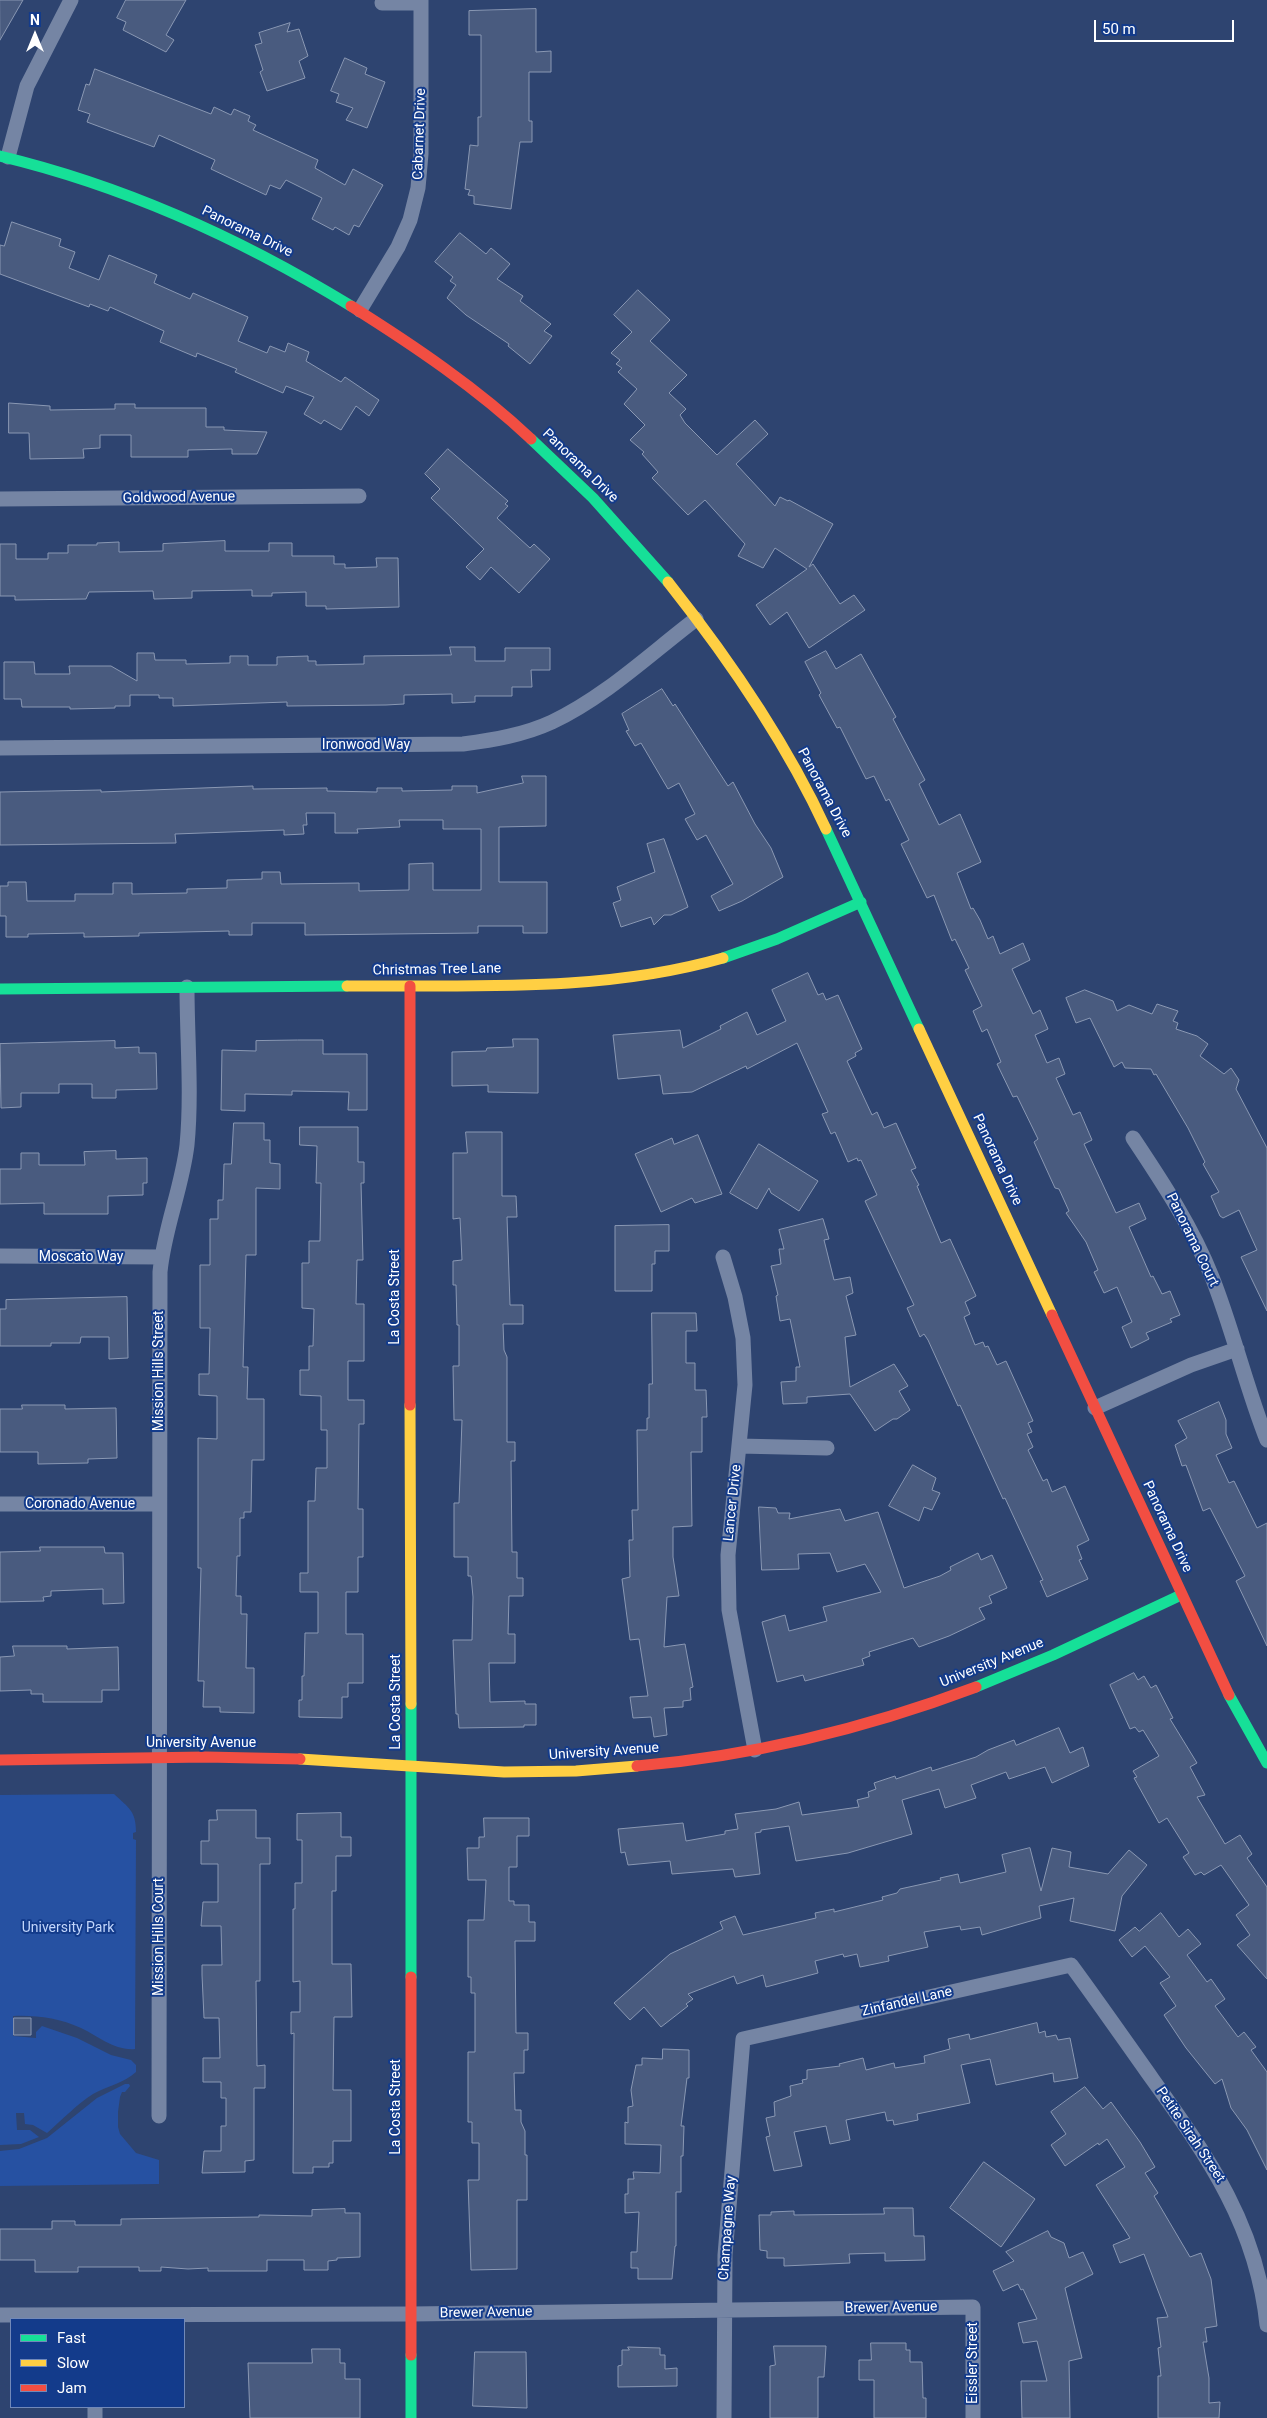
<!DOCTYPE html>
<style>
body{margin:0}
#map{position:relative;width:1267px;height:2418px;overflow:hidden;background:#2e4470;font-family:Roboto,sans-serif}
canvas{display:block}
.legend{position:absolute;left:10px;top:2318px;width:175px;height:90px;box-sizing:border-box;background:#133b8b;border:1px solid #7189b9;margin:0;padding:6px 9px;list-style:none;font-size:15px;color:#fff}
.legend li{display:flex;align-items:center;gap:10px;height:25px}
.legend b{width:25px;border:1px solid #7189b9}
.north{position:absolute;left:10px;top:10px;width:50px;height:50px;-webkit-text-stroke:4px #133b8b;paint-order:stroke;rotate:0deg;font-size:14px;font-weight:700;line-height:20px;text-align:center;color:#fff}
.north::after{content:'';display:block;margin:auto;width:18px;height:22px;background:#fff;clip-path:polygon(50% 0,100% 100%,50% 72%,0 100%)}
.scale{position:absolute;left:1094px;top:20px;width:140px;height:22px;box-sizing:border-box;border:2px solid #fff;border-top:0;padding-left:6px;font-size:15px;line-height:18px;white-space:nowrap;color:#fff;-webkit-text-stroke:4px #133b8b;paint-order:stroke}
</style>
<div id="map">
<canvas width="1267" height="2418"></canvas>
<ul class="legend">
<li><b style="height:6px;background:#16e098"></b>Fast</li>
<li><b style="height:6px;background:#ffcf43"></b>Slow</li>
<li><b style="height:6px;background:#f24e42"></b>Jam</li>
</ul>
<div class="north">N</div>
<div class="scale">50 m</div>
</div>
<script>
const g = document.querySelector('canvas').getContext('2d');
g.lineJoin = 'round';
function fill(path, color) { g.fillStyle = color; g.fill(path, 'evenodd'); }
function trace(path, color, width, dash) { g.strokeStyle = color; g.lineWidth = width; g.lineCap = dash ? 'butt' : 'round'; g.setLineDash(dash || []); g.stroke(path); }
function drawText(font, color, halo, rows, align = 'center') {
  g.font = font + ' Roboto,sans-serif'; g.lineWidth = 4; g.setLineDash([]); g.textBaseline = 'middle'; g.strokeStyle = halo; g.fillStyle = color; for (const [text, x, y, turn = 0] of rows) {
    g.save(); g.translate(x, y); g.rotate((+turn || 0) * Math.PI / 180); g.textAlign = isNaN(turn) ? turn : align; if (halo) g.strokeText(text, 0, 0); g.fillText(text, 0, 0); g.restore();
  }
}
fill(new Path2D(`
 M114,1794C129,1808 136,1811 136,1832L133,1833V1839L136,1840L135,2049C115,2051 98,2036 81,2028C59,2018 36,2015 13,2016V2036L36,2038V2032L42,2026L77,2038L111,2055L131,2060L136,2065V2072C124,2083 107,2086 93,2094C77,2104 62,2120 47,2133L33,2125L25,2124L24,2113H16L17,2130H30L39,2137L21,2144L0,2145V1795Z
 M125,2084H129L130,2086L125,2092H122L120,2097L118,2112V2127L120,2134L136,2153L159,2160V2184L0,2186V2151L19,2149L47,2138L97,2098Z`), '#2651a2');
const building = new Path2D(`
 M0,0H23L0,40Z
 M126,0H186L166,35L174,40L166,52L123,30L126,22L117,18Z
 M536,9V52L551,51V72H529V121H532V142H520L511,209L474,204V196L468,195L470,190L465,189L470,145L478,146V117H481V35H469V11Z
 M290,23L287,32L299,29L308,56L299,61L305,78L267,91L260,72L263,70L255,45L262,43L259,33Z
 M345,58L367,68L365,74L385,82L367,128L346,120L353,108L336,102L339,94L331,91Z
 M95,69L211,114L214,107L231,115L234,109L250,116L248,121L256,125L253,130L318,160L315,168L345,185L353,169L383,185L359,227L354,225L349,235L335,227L333,230L312,219L322,198L286,180L280,189L270,185L266,195L211,169L215,160L159,135L154,147L87,122L90,114L78,110L86,84L89,85Z
 M12,222L61,239L59,246L75,252L69,268L99,280L109,255L157,275L154,283L190,299L193,293L248,317L238,341L267,353L270,346L285,352L288,343L309,352L306,361L341,382L345,377L379,400L369,416L356,406L341,430L324,420L321,424L304,414L314,397L286,386L283,393L235,372L237,369L197,353L196,357L160,342L164,331L110,307L108,311L90,304L89,307L0,274V245L4,246Z
 M460,233L486,254L491,248L510,264L497,279L523,296L520,301L551,324L544,331L552,336L530,364L508,346L509,344L466,315L447,298L456,285L450,281L453,277L435,262Z
 M638,290L670,320L650,341L687,375L669,393L686,409L680,415L685,423L717,455L755,420L768,434L736,464L775,506L780,497L788,501L789,500L833,524L809,567L813,564L840,604L854,595L865,610L809,648L787,612L770,625L756,605L807,569L775,548L763,568L738,556L745,544L705,500L688,515L652,478L658,472L642,454L644,452L630,440L645,425L624,404L637,389L618,372L622,368L616,364L620,360L611,353L632,332L614,315Z
 M9,403L50,406V410L115,409V404H135V408H206V427H224V430L267,432L257,454H232V449L188,450V457H131V435H100V448L83,449L84,458L30,459L29,433H9Z
 M448,449L508,501L505,504L508,506L497,518L530,548L534,544L550,559L519,593L491,567L480,580L466,567L484,549L431,498L440,489L425,474Z
 M225,541V551H269V543H292V556H334V564H345V568L377,567L376,558H398L399,607L326,609V606H306V592L272,593V596H252V590L192,591V598L154,599L153,591L89,592L86,599L15,600V596H0V544H16V559H48V553H68V545H97V543L119,542V552L163,551V544Z
 M450,647H475V661H505V648H550V670H531L532,687H512V696H475V702L452,703V694L404,695V704L386,705L287,706V702L173,706V698H159V695H130V706H115V708L70,709V707H22L21,699H4V662H34L35,674H70L69,666H111L137,681V653H154L155,660H186V664L230,663V656H248V665H277V657L308,656V661H316V665L364,664V656L451,655Z
 M826,651L836,669L861,654L896,717L893,719L925,780L919,784L939,825L960,814L981,862L957,873L971,909L973,908L980,920L988,939L993,936L1000,954L1023,943L1030,960L1012,969L1033,1014L1040,1010L1048,1029L1035,1035L1047,1063L1059,1058L1065,1074L1056,1078L1073,1115L1080,1112L1092,1140L1084,1144L1116,1213L1139,1203L1146,1219L1129,1227L1151,1277L1153,1276L1162,1294L1170,1291L1180,1315L1170,1319L1172,1322L1146,1333L1149,1339L1131,1348L1122,1327L1132,1322L1117,1287L1104,1293L1094,1272L1098,1270L1086,1242L1066,1213L1069,1211L1059,1189L1055,1188L1034,1142L1038,1139L1017,1096L1013,1097L997,1064L1001,1062L987,1029L982,1032L973,1011L982,1006L965,970L969,968L955,939L952,941L934,895L927,898L901,844L909,840L889,799L886,801L874,776L866,779L840,727L837,728L819,695L821,693L805,662Z
 M662,689L673,706L675,704L728,786L733,782L755,824L771,848L783,877L742,901L719,911L711,896L733,884L706,835L697,840L685,819L695,814L679,783L668,789L641,743L635,746L626,731L629,730L622,714Z
 M522,776H546V826L499,827V882H547V933H523V926H478V933L305,935V923H252V935H229V931L139,933V936L84,937V933L28,934V937H6V916H0V886H8V882H26L27,901H75V894H113V883H132V894L187,893V889L227,888V880L262,879V872H280L281,884L359,883V891L409,890V864L433,863V890H481V829H443V820H399L400,827L357,829L358,833H335V813H306L307,825H303L304,834L284,835V830L175,834L176,843L0,845V792L101,790V792L253,786V789L327,788V791L377,792V788H402V791L452,790V786H477V793L523,783Z
 M664,839L688,907L671,915H664L654,925L651,917L621,927L613,903L621,900L617,887L655,872L647,844Z
 M808,973L818,995L823,993L826,1000L838,995L862,1049L855,1053L856,1056L847,1061L872,1115L877,1112L884,1128L896,1123L916,1168L911,1170L919,1185L917,1186L941,1243L950,1239L976,1296L965,1302L970,1314L964,1317L975,1345L983,1342L985,1347L988,1346L997,1365L1006,1361L1033,1421L1028,1423L1032,1432L1027,1434L1033,1447L1028,1450L1043,1481L1047,1479L1052,1492L1065,1486L1089,1540L1077,1546L1082,1559L1079,1560L1088,1579L1047,1597L1040,1581L1043,1580L1005,1498L1003,1499L960,1405L958,1406L928,1340L924,1334L920,1337L907,1308L914,1305L865,1201L877,1195L861,1160L858,1161L857,1158L848,1162L835,1132L831,1134L822,1114L828,1112L797,1043L747,1069L746,1066L692,1092L663,1094L660,1075L618,1079L613,1035L680,1030L683,1048L721,1029L720,1026L747,1012L757,1035L786,1021L772,990Z
 M1085,990L1113,1001L1117,1011L1129,1005L1152,1014L1157,1004L1178,1011L1173,1021L1178,1023L1176,1029L1197,1036L1208,1044L1200,1056L1224,1074L1231,1068L1239,1080L1236,1089L1267,1148V1311L1241,1257L1257,1250L1239,1210L1223,1218L1220,1216L1211,1196L1219,1192L1203,1164L1205,1162L1188,1128L1156,1074L1154,1075L1151,1069L1125,1068L1122,1062L1114,1067L1090,1018L1076,1023L1066,998Z
 M513,1039H538V1093L488,1092V1085L452,1086V1052L486,1051L487,1048L513,1047Z
 M298,1040H323V1054H367V1110H348L349,1092L292,1091V1095L245,1094V1111L221,1110L222,1050L256,1051V1041Z
 M115,1041V1048L139,1047V1053H156L157,1089L116,1090V1098H92V1084H59V1093H21V1107L1,1108L0,1044Z
 M234,1123H264V1140H270V1163L280,1164V1189L256,1188V1255H246L243,1367H248L247,1399H264V1460H252L251,1512H244V1518H240V1556H237L236,1596H241V1614H247L246,1668H254V1713L220,1712V1707H203L204,1681H198L201,1568H198V1438L217,1439V1396L199,1395V1374H209L210,1328H200V1265H210V1219H218V1200H223L224,1164H231Z
 M300,1127H358V1162H364V1183H361L363,1260H357L356,1304H364V1361H348V1400H364V1424H359L358,1509H363V1557H358V1592H346V1634H363V1683H348V1697H342V1718L299,1717V1700H302V1676H304L305,1633H318V1592H300V1573H308V1501H315L316,1468H327V1430H321V1396L300,1395V1370H309V1346H313L314,1309L302,1308V1263H309V1241H320L321,1183H316L317,1146L300,1145Z
 M466,1132H502V1196H516L517,1217H507L510,1305H523V1324H503L504,1350L507,1357V1442H515V1461H511L512,1552H517V1578H523V1596H509L508,1634H515V1663H489L490,1702L525,1701V1704H536V1725H524V1727L459,1728L458,1714H456L453,1640H472L473,1597L471,1576H468V1557H454V1503H459L462,1420H454L453,1366H459V1325H457L456,1285H453V1261L462,1260L460,1218L453,1219V1153H467Z
 M698,1135L722,1194L695,1203L692,1198L661,1212L635,1154L672,1138L674,1144Z
 M759,1144L818,1181L799,1211L771,1193L769,1188L757,1209L730,1193Z
 M116,1151V1159L147,1158V1183H143V1195L108,1196V1214H44V1203L0,1204V1169H21V1153H39V1165H85L84,1152Z
 M823,1219L829,1239L824,1240L834,1280L850,1277L853,1293L846,1296L856,1335L845,1337L850,1387L894,1364L908,1386L899,1391L910,1410L897,1419H893L875,1431L850,1394L807,1397V1403L783,1404L781,1382L796,1381V1367H800L790,1319L780,1321L776,1296L778,1295L771,1266L781,1264L779,1249H784L779,1230Z
 M669,1225V1251H655V1264H652V1291H615V1226Z
 M127,1297L128,1358L109,1359V1337H81L80,1343H51V1346H0V1309H6V1300Z
 M652,1313H696L697,1331H686V1363H695V1390H706L707,1417H702V1452H691L692,1526L673,1527V1557L679,1596L667,1597L664,1647L685,1644L693,1687L690,1688L691,1700L683,1701V1707L664,1708L667,1735L654,1737L651,1717L633,1718L630,1697L648,1696L639,1639L630,1640L622,1579L630,1577L629,1540H633L632,1510H638L637,1430H647V1418H649V1384H652Z
 M1219,1402L1226,1420V1434L1232,1448L1216,1455L1229,1483L1234,1481L1257,1528L1267,1523V1646L1236,1581L1245,1576L1210,1508L1203,1511L1186,1465L1182,1466L1175,1445L1187,1438L1178,1421Z
 M22,1405H65V1409L116,1408L117,1458L88,1459V1463L38,1464V1452H0V1409H22Z
 M913,1465L936,1478L932,1490L940,1493L932,1510L924,1507L919,1521L889,1506Z
 M759,1507L776,1508L778,1513H790L789,1519L840,1509L845,1521L878,1512L904,1588L940,1576L951,1570L950,1567L978,1553L981,1560L992,1555L1007,1588L989,1596L992,1603L979,1608L985,1619L949,1636L919,1647L913,1638L869,1652L870,1656L862,1659L864,1665L805,1681L803,1675L777,1682L762,1622L785,1615L789,1631L827,1621L823,1607L881,1592L865,1564L837,1572L830,1553L798,1554L799,1569L762,1570Z
 M40,1547H104L105,1553H123L124,1603L103,1604V1589L51,1591V1596L43,1597L44,1601L0,1602V1552L40,1551Z
 M13,1646H67V1649L118,1647L119,1690H102V1702H43V1694H31V1690L0,1691V1657L14,1656Z
 M1134,1673L1138,1680L1144,1676L1151,1688L1156,1685L1173,1718L1170,1719L1197,1763L1190,1767L1205,1795L1197,1797L1225,1844L1240,1835L1252,1854L1247,1858L1267,1887V1979L1237,1945L1250,1935L1236,1915L1249,1905L1221,1865L1204,1875L1201,1872L1195,1875L1183,1857L1189,1853L1167,1818L1159,1823L1134,1778L1137,1777L1133,1771L1159,1756L1143,1730L1139,1732L1135,1727L1130,1729L1110,1685Z
 M1059,1728L1070,1753L1083,1747L1089,1766L1052,1783L1045,1767L1009,1779L1006,1772L971,1785L976,1798L945,1808L939,1789L902,1800L912,1834L848,1853L796,1861L789,1826L761,1830V1832L755,1833L760,1874L735,1877L733,1869L672,1874L670,1861L628,1865L625,1852L621,1853L618,1829L683,1823L686,1841L725,1834V1831L738,1829L735,1814L776,1809L799,1802L802,1815L859,1807L857,1800L869,1797L868,1792L876,1789L874,1783L895,1776L896,1779L931,1767L932,1771L976,1757L988,1750L1014,1740L1016,1745Z
 M217,1810H256V1838H270V1864H260V1981H256L257,2066L265,2065V2088H254V2160L245,2161V2172L202,2173L204,2151H221V2126H226V2098H221V2082H203V2058H220L219,2018H204L202,1975V1965H222L221,1926H201L203,1902H218V1864H201V1841H209V1820H217Z
 M341,1813V1837H351V1856H336V1891H332V1964H351L352,2017H334L333,2090H351V2141H333V2163H329V2167H313V2173H293L294,2033L291,2034V2012H300V1981L293,1982V1909H295V1883H302V1840H297V1814Z
 M484,1818H529V1836H517V1867H509V1901H514V1905H529V1922H535V1941H515L516,2033H528V2050H524V2073H514L515,2110H521V2122L525,2131V2155H527V2200H517V2269L471,2270L468,2180H479V2143H472V2122H468V2052H475V1993H471V1977H468V1920H484L486,1880H468L467,1848H479V1837H484Z
 M1030,1848L1041,1891L1052,1848L1071,1852L1069,1867L1108,1874L1129,1850L1147,1865L1122,1896L1115,1931L1070,1921L1074,1898L1039,1906L1041,1918L982,1935L980,1927L961,1930L960,1926L924,1932L928,1947L888,1956L889,1961L860,1967L857,1954L844,1957L843,1954L815,1961L818,1973L766,1987L763,1975L737,1984L734,1976L688,1994L693,1999L686,2004L688,2006L661,2027L644,2007L630,2020L614,2003L670,1954L723,1929L720,1922L735,1916L743,1935L816,1918L815,1913L834,1909V1912L883,1900L882,1897L897,1893L900,1889L941,1880L940,1878L958,1874L960,1883L1006,1872L1002,1855Z
 M1161,1913L1179,1937L1188,1929L1201,1944L1187,1955L1207,1982L1211,1979L1225,1999L1215,2006L1238,2037L1244,2032L1256,2047L1251,2050L1267,2072V2170L1247,2130L1231,2108L1222,2079L1215,2084L1186,2048L1164,2015L1176,2006L1160,1983L1170,1977L1145,1946L1132,1957L1119,1940L1135,1927L1139,1931Z
 M14,2018H31V2035H14Z
 M1037,2023L1039,2033L1045,2031L1046,2037L1056,2035L1058,2040L1070,2038L1078,2078L1054,2082L1053,2073L996,2085L990,2059L961,2065L970,2103L917,2114L918,2120L894,2125L893,2120L887,2121L885,2112L846,2120L850,2140L830,2144L826,2126L794,2132L802,2166L774,2171L766,2137L770,2136L766,2118L775,2116L774,2102L791,2096L790,2086L803,2083L802,2080L807,2079V2070L840,2066L839,2064L863,2058L866,2070L894,2063L895,2068L925,2063L924,2056L950,2049L948,2039L969,2034L970,2039Z
 M663,2049L689,2050V2078H687L681,2126H684L683,2156H681V2192H676V2246H675L672,2279H638V2268H631V2252H637L639,2212L625,2213V2194H628V2179H634L633,2172L660,2173L661,2145L625,2144V2122L628,2123V2107L633,2106L631,2090L636,2065H642V2058L662,2059Z
 M1085,2087L1103,2109L1111,2102L1140,2142L1155,2167L1145,2173L1158,2193L1154,2196L1190,2257L1201,2253L1211,2279L1217,2326L1205,2328L1207,2342H1203L1209,2378V2403L1220,2402L1219,2418H1158V2376H1161L1158,2348L1161,2347L1157,2318L1168,2317L1144,2254L1120,2263L1113,2245L1130,2238L1096,2185L1125,2167L1107,2139L1099,2145L1098,2143L1065,2166L1051,2145L1066,2134L1051,2112Z
 M984,2162L1035,2199L1001,2247L950,2208Z
 M884,2208H913L914,2236H924L925,2260L885,2261V2253L849,2254L850,2263L784,2266V2258H767V2251L760,2250L759,2215H771V2212L794,2211V2215L884,2214Z
 M345,2209V2213H360V2257L337,2258V2260L328,2261V2270H304V2260H267V2271H208V2268L188,2269L161,2267V2271H139V2267H78V2272H35V2260H0V2229H52V2221H75V2225H121V2219L259,2217V2215L312,2216V2210Z
 M1048,2231L1051,2237L1064,2243L1069,2258L1083,2252L1093,2274L1065,2288L1082,2358L1069,2361L1070,2418H1022L1021,2381H1047L1037,2341L1023,2343L1018,2323L1037,2319L1023,2289L1021,2290L1018,2284L1003,2291L993,2271L1014,2261L1006,2252Z
 M871,2343H906V2350H910V2362H922L923,2398H926V2418H874V2380H859V2360H871Z
 M774,2346H826L824,2377H818V2418H770V2366L775,2365Z
 M628,2347L660,2348V2355H665V2369L677,2368V2386L618,2387V2366L622,2365V2350H629Z
 M312,2349H340V2363H345V2379H360V2418H250L248,2363H312Z
 M475,2352H526L527,2408L473,2406Z`);
fill(building, '#495b7f');
trace(building, '#8a98b3', 1);
trace(new Path2D(`
 M382,3H421
 M8,157L27,86L71,0
 M360,310L398,247L410,220L418,188L421,154V0
 M0,499L359,496
 M0,748L463,744C493,740 524,735 552,722C605,697 650,654 696,619
 M1133,1138C1163,1183 1192,1227 1212,1277C1233,1330 1246,1387 1267,1440
 M0,1256L161,1257
 M723,1257L735,1297L743,1338L745,1385L728,1555L729,1610L755,1750
 M1095,1408L1191,1365L1237,1349
 M739,1446L827,1448
 M0,1504H159
 M159,2116L160,1272C164,1229 182,1188 187,1145C192,1093 187,1039 187,987
 M0,2315L411,2314L973,2307V2418
 M95,2407V2418
 M724,2418L725,2255L743,2039L1071,1965C1099,2003 1126,2042 1153,2080C1209,2158 1257,2227 1267,2325`), '#7585a4', 15);
trace(new Path2D(`
 M0,156C125,186 242,239 351,306
 M531,439L593,498L668,582
 M826,829L919,1029
 M723,958L777,939L861,902
 M0,989L347,986
 M976,1687L1053,1655L1181,1595
 M1229,1695L1267,1763
 M411,1704V1977
 M411,2355V2418`), '#16e098', 11);
trace(new Path2D(`
 M668,582C729,659 785,740 826,829
 M347,986C472,985 601,993 723,958
 M919,1029L1052,1315
 M410,1405L411,1704
 M300,1759L504,1772L576,1771L637,1766`), '#ffcf43', 11);
trace(new Path2D(`
 M351,306C413,345 477,388 531,439
 M410,986V1405
 M1052,1315L1229,1695
 M0,1760L206,1757L300,1759
 M637,1766C753,1756 867,1728 976,1687
 M411,1977V2355`), '#f24e42', 11);
drawText('14px', '#fff', '#133b8b', [
 ["Cabarnet Drive",420,134,-88],
 ["Panorama Drive",247,232,26],
 ["Panorama Drive",580,466,44],
 ["Goldwood Avenue",179,498,-1],
 ["Ironwood Way",366,745],
 ["Panorama Drive",824,793,62],
 ["Christmas Tree Lane",437,970,-1],
 ["Panorama Drive",997,1160,65],
 ["Panorama Court",1192,1240,64],
 ["Moscato Way",81,1257],
 ["La Costa Street",395,1297,-90],
 ["Mission Hills Street",159,1371,-90],
 ["Lancer Drive",733,1503,-84],
 ["Coronado Avenue",80,1504],
 ["Panorama Drive",1167,1527,65],
 ["University Avenue",992,1663,-22],
 ["La Costa Street",396,1702,-90],
 ["University Avenue",201,1743],
 ["University Avenue",604,1752,-4],
 ["Mission Hills Court",159,1937,-90],
 ["Zinfandel Lane",907,2002,-13],
 ["La Costa Street",396,2107,-90],
 ["Petite Sirah Street",1190,2135,56],
 ["Champagne Way",728,2228,-86],
 ["Brewer Avenue",891,2308,-1],
 ["Brewer Avenue",486,2313,-1],
 ["Eissler Street",973,2363,-90]
]);
drawText('14px', '#c2d6fc', '#133b8b', [
 ["University Park",68,1928]
]);
</script>
